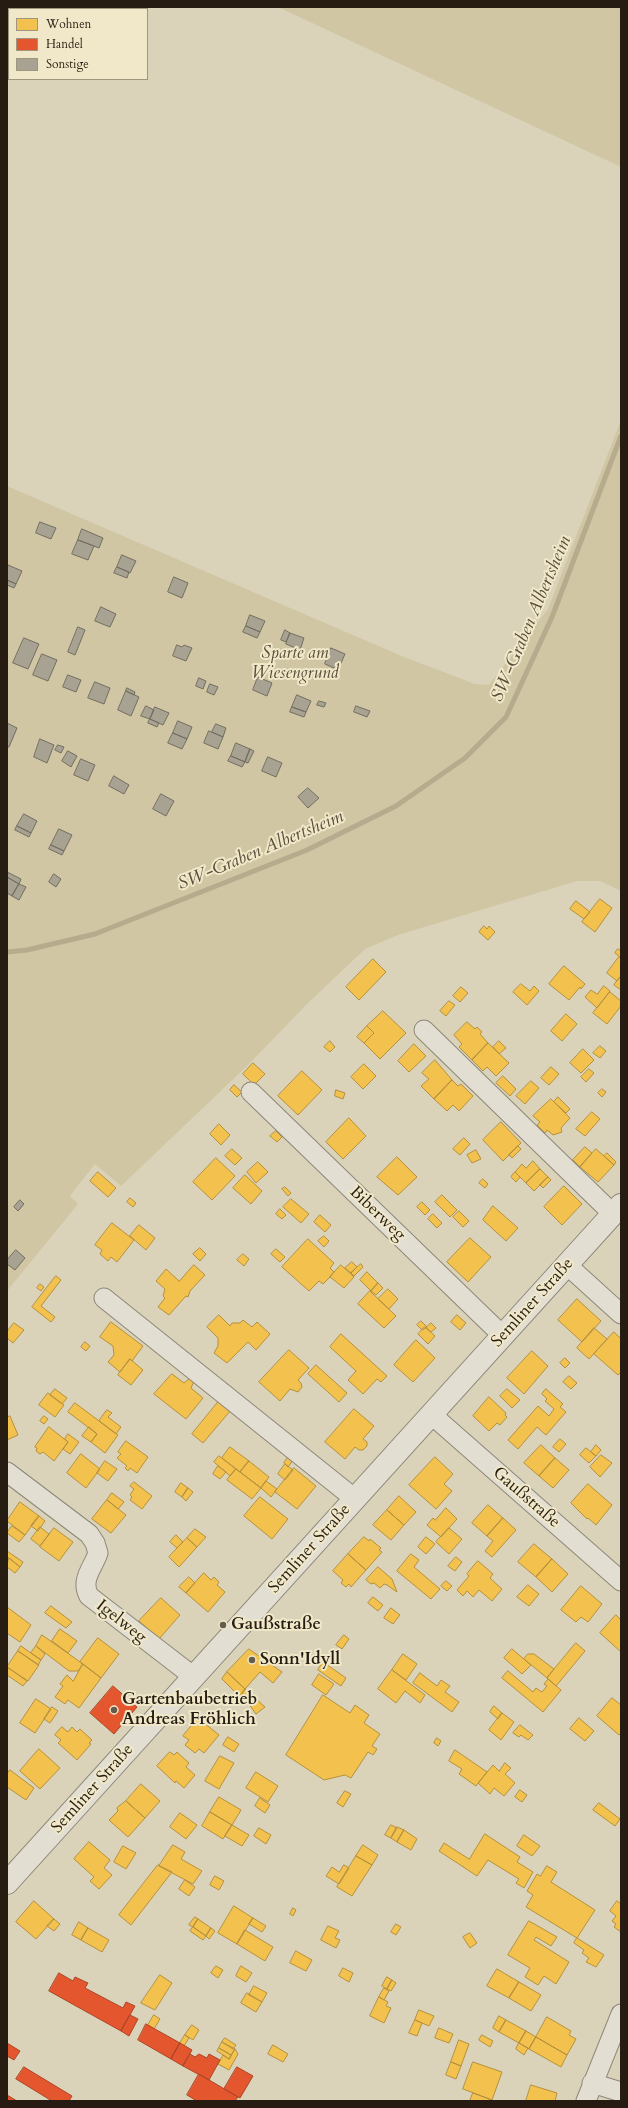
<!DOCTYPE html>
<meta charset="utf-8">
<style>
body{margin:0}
#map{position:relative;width:628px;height:2108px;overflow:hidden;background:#dad3ba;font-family:Cardo,serif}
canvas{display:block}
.frame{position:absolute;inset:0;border:8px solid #261c12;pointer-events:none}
.legend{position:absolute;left:8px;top:8px;width:140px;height:72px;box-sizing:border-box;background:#f0e8c9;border:1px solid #9f9680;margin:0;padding:5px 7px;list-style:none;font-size:12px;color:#261c12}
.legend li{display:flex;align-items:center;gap:8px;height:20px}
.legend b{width:20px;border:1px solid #9f9680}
</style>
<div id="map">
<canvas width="628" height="2108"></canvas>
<div class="frame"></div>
<ul class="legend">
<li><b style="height:11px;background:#f2c14e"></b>Wohnen</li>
<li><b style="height:11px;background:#e4572e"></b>Handel</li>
<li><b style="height:11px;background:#a7a291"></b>Sonstige</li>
</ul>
</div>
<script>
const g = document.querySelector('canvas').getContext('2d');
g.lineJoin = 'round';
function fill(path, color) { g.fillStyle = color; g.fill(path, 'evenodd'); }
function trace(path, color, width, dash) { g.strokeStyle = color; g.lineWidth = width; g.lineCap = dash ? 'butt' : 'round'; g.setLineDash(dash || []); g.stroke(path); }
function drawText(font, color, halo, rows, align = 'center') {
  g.font = font + ' Cardo,serif'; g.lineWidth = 4; g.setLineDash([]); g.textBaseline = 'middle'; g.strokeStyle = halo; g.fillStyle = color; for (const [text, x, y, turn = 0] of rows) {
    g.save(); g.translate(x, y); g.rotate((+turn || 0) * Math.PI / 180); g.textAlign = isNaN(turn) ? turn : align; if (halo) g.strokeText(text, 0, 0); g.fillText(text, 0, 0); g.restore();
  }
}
fill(new Path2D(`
 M278,7H621V167L619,166Z
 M621,420V891L600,881H577L398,935L365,949L308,1003L246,1067L121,1186L95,1164L70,1196L78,1204L7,1291V486L404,657L475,684L489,685L548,609Z`), '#d0c6a4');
const homes = new Path2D(`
 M600,899L612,908L595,932L582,922Z
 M576,901L590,912L584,919L570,909Z
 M484,926L487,929L489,926L495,932L488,940L479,932Z
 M618,949L621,951V958L615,953Z
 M619,957L621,958V976L617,981L607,973Z
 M373,959L386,972L359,1000L346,987Z
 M564,966L585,984L581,989L580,987L569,1000L549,984Z
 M621,976V990L614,985Z
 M521,984L530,991L534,986L539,991L527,1005L513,992Z
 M604,986L610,991L597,1008L585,997L591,990L597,994Z
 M461,987L468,993L460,1002L453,996Z
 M610,992L621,1001V1006L607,1024L593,1013Z
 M449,1001L455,1005L446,1016L440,1011Z
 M383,1011L406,1033L380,1059L364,1043L374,1033L367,1026Z
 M566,1014L577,1024L562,1041L551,1031Z
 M467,1022L475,1029L477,1027L482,1032L480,1034L488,1043L472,1060L459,1047L462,1044L454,1035Z
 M367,1026L374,1033L364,1043L357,1037Z
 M330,1041L335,1047L330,1052L324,1047Z
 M499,1041L506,1048L499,1054L493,1047Z
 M488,1043L509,1063L496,1076L487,1067L483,1071L472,1060Z
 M414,1044L426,1056L409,1072L398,1061Z
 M600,1046L606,1051L600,1058L593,1053Z
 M583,1049L594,1060L581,1073L570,1063Z
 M435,1060L452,1080L434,1099L421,1086L429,1079L422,1073Z
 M253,1063L265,1074L254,1085L243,1074Z
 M364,1064L376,1076L363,1089L351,1077Z
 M551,1067L559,1074L549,1085L541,1078Z
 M589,1069L594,1073L586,1082L581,1077Z
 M302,1071L322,1090L298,1115L278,1096Z
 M503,1076L516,1089L510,1096L496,1083Z
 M452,1080L458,1086L461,1084L473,1096L459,1111L453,1105L447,1111L434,1099Z
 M531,1081L539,1088L525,1104L516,1096Z
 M234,1085L242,1092L237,1097L230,1090Z
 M602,1089L606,1092L602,1097L598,1093Z
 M336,1090L345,1093L343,1099L335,1096Z
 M558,1097L570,1109L566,1113L554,1102Z
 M551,1099L570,1118L561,1128L562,1132L553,1135L547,1130L545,1133L537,1125L540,1122L533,1116Z
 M592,1112L600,1119L585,1136L576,1129Z
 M349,1118L366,1136L343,1159L326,1142Z
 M501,1122L521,1143L503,1161L483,1140Z
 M219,1124L230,1135L221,1145L210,1134Z
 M276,1131L282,1137L277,1142L270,1136Z
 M464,1138L470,1144L460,1155L453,1149Z
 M518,1146L521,1149L512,1158L509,1155Z
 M585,1147L592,1153L580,1167L573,1160Z
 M232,1149L242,1158L235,1165L225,1156Z
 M596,1149L614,1165L598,1182L580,1167Z
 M476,1150L481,1159L472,1163L467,1155Z
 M607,1153L616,1162L614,1165L604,1156Z
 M397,1157L417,1177L398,1195L377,1177Z
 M216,1158L235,1176L212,1200L193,1182Z
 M533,1161L540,1169L526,1183L515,1172L522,1164L526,1168Z
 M258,1162L268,1172L256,1183L247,1172Z
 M540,1169L548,1177L534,1191L526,1183Z
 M98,1172L116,1188L108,1197L90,1181Z
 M515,1172L520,1177L516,1182L511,1177Z
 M245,1175L262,1191L251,1204L233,1188Z
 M548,1177L551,1180L543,1188L540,1185Z
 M483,1179L488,1184L485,1188L479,1183Z
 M564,1186L582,1204L562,1225L544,1207Z
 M285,1187L291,1193L288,1196L282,1189Z
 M442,1195L457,1210L450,1217L435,1202Z
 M130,1198L136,1203L133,1207L127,1202Z
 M291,1199L309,1214L301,1223L283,1207Z
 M422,1202L430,1210L425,1215L417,1207Z
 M493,1206L518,1228L506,1241L483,1220Z
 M280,1209L286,1215L282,1219L276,1214Z
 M459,1211L469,1221L463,1227L453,1217Z
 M433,1214L442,1223L437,1228L428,1219Z
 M320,1215L331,1225L325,1232L314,1222Z
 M112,1223L134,1240L117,1262L111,1257L108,1261L100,1254L102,1250L95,1245Z
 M139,1225L155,1238L146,1250L130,1236Z
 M324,1236L329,1241L324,1247L318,1241Z
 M470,1238L491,1257L468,1282L447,1262Z
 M308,1239L334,1263L330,1268L334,1272L330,1277L323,1284L319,1281L309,1291L282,1267Z
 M200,1248L206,1254L200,1261L193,1254Z
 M276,1249L285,1257L280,1262L271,1254Z
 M243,1254L249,1259L244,1266L237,1260Z
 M352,1262L357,1267L351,1273L345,1268Z
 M361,1264L363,1267L354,1276L351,1273Z
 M194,1265L205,1275L190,1291L188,1297L186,1296L169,1315L158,1307L165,1298L163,1296L165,1289L156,1281L166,1269L179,1281Z
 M341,1265L354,1277L344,1288L330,1277Z
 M367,1272L378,1283L371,1291L360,1280Z
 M56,1276L61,1280L41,1306L55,1317L51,1322L32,1307Z
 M378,1283L383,1288L376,1295L371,1291Z
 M40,1284L44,1287L41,1291L37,1288Z
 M388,1289L398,1299L389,1309L378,1299Z
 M370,1291L396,1316L384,1328L358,1304Z
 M577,1299L601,1321L582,1342L558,1320Z
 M219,1315L230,1326L232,1323H240L243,1320L252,1327L257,1322L270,1334L256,1350L248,1342L227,1363L214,1353L218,1346V1338L207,1327Z
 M457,1315L466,1323L460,1330L451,1322Z
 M421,1321L427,1327L422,1330L417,1325Z
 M111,1322L143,1346L132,1361L130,1359L120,1372L108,1362L114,1355L113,1346L100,1337Z
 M14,1323L24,1330L13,1343L7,1338V1332Z
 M431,1323L436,1328L431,1332L426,1328Z
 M425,1327L435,1336L428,1344L418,1334Z
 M594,1328L607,1339L589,1359L577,1348Z
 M614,1332L621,1339V1372L618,1375L594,1354Z
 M341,1334L387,1376L381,1382L377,1379L363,1394L348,1380L356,1371L330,1347Z
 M416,1340L435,1358L413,1382L394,1365Z
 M85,1342L90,1346L86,1351L81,1347Z
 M289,1350L309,1368L298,1380L301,1383L302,1387L298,1392L290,1389L280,1401L259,1382Z
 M532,1351L548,1366L524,1394L507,1378Z
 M565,1358L570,1363L565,1368L560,1363Z
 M130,1359L143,1370L131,1385L118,1375Z
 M316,1365L347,1393L339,1402L308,1374Z
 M172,1374L184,1383L190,1378L194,1381L191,1388L203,1398L186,1419L154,1394Z
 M569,1376L577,1383L571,1389L563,1382Z
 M55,1389L67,1398L62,1404L50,1395Z
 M507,1389L520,1400L512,1408L500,1396Z
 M546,1389L563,1404L560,1407L566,1412L546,1435L537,1427L518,1449L508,1440L538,1406L549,1416L554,1409L545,1401L547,1399L542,1394Z
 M48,1393L64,1405L55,1417L39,1405Z
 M489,1397L506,1413L505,1415L507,1417L500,1425L497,1423L489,1431L473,1416Z
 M219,1401L231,1410L203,1443L192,1434Z
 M75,1403L118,1435L105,1453L91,1442L97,1434L68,1412Z
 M354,1409L374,1426L363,1439L367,1442V1446L363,1450H359L355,1447L345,1459L325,1442Z
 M107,1410L112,1413L108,1417L121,1427L116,1434L99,1421Z
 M10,1416L18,1435L7,1440V1418Z
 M44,1416L48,1419L44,1424L40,1421Z
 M49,1427L68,1442L54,1461L43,1452L40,1454L36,1451L37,1448L35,1447Z
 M89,1427L97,1434L91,1442L82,1436Z
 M68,1434L79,1442L70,1454L63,1449L68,1442L65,1439Z
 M560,1439L566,1444L559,1452L553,1447Z
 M126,1441L148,1457L137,1473L130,1468L128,1471L125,1468L127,1466L117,1458L121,1454L118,1452Z
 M541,1445L555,1458L539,1476L524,1463Z
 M596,1445L601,1450L596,1456L591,1452Z
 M230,1447L249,1461L240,1472L222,1458Z
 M586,1448L596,1456L589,1463L580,1455Z
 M81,1454L100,1469L86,1488L67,1473Z
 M601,1455L612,1463L600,1477L590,1467Z
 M219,1456L236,1469L230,1476L214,1462Z
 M289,1456L293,1460L288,1467L284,1463Z
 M435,1457L453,1474L444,1484L452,1491L436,1509L409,1485Z
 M555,1458L569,1470L553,1488L539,1476Z
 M105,1461L117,1469L108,1481L97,1473Z
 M249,1461L269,1477L261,1488L240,1472Z
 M285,1464L293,1470L285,1480L278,1474Z
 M218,1466L226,1472L220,1479L213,1474Z
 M294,1468L316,1486L297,1509L275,1492Z
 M236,1469L261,1488L252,1499L227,1480Z
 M266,1481L277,1489L271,1497L261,1488Z
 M134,1482L152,1496L142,1509L130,1500L132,1497L130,1495L134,1489L130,1486Z
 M181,1483L188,1488L182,1497L175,1492Z
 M588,1484L612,1505L596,1525L588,1518L587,1519L571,1503Z
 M188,1488L193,1492L186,1501L182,1497Z
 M112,1493L124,1502L118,1509L107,1500Z
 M399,1496L416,1512L404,1525L387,1510Z
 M260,1497L288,1519L272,1539L244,1516Z
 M107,1500L126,1515L111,1533L92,1519Z
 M20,1502L39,1516L25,1535L7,1521Z
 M488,1505L503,1518L487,1536L472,1523Z
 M446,1508L457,1519L441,1537L427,1525L433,1518L435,1520Z
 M387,1510L404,1525L391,1540L373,1525Z
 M39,1516L45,1521L38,1531L31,1526Z
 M503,1518L516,1530L492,1557L485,1551L493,1541L487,1536Z
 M12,1526L25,1535L19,1542L7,1533Z
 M40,1527L49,1534L40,1546L31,1539Z
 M54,1528L73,1542L59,1561L40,1547Z
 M449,1528L462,1539L449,1554L436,1542Z
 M195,1529L206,1537L197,1547L187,1538Z
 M176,1535L183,1542L177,1548L170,1542Z
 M364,1537L369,1541L370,1539L381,1548L379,1550L382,1552L366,1570L348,1554Z
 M426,1537L435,1544L426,1554L418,1547Z
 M187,1538L197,1547L179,1567L169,1557Z
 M534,1544L552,1559L536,1577L518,1562Z
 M7,1551L23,1562L20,1567L9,1558L7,1561Z
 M348,1554L366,1570L351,1587L349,1584L346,1587L341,1583L343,1580L333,1571Z
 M411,1554L419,1560L414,1567L440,1589L431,1599L397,1571Z
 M456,1557L462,1562L455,1571L448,1566Z
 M9,1558L20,1567L15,1573L7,1567Z
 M552,1559L568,1574L552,1592L536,1577Z
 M478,1561L493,1574L490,1578L502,1589L492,1601L479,1590L473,1597L467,1591L463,1596L457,1590L469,1576L467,1574Z
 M378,1567L392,1579L397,1592L387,1585L384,1584L380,1588L374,1583L371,1584L366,1580Z
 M204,1573L211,1580L214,1577L219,1582L217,1585L225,1592L208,1612L186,1593Z
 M189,1577L195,1583L186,1593L179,1587Z
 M446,1581L452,1586L447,1591L441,1586Z
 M528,1585L539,1594L529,1606L517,1597Z
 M581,1586L602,1604L588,1622L581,1617L576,1622L561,1610Z
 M373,1597L383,1605L378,1611L368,1603Z
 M161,1598L180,1615L159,1639L139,1621Z
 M51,1606L72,1622L66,1628L45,1613Z
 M7,1607L31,1625L20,1642L7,1633Z
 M391,1608L400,1615L393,1624L384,1618Z
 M616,1615L621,1620V1652L600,1633Z
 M60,1629L77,1641L68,1653L52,1641Z
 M42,1635L83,1664L78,1671H69L36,1646Z
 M344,1635L349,1639L342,1649L336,1645Z
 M98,1638L119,1654L101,1678L80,1662Z
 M576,1643L585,1651L556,1686L547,1678Z
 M21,1646L41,1660L38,1665L18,1651Z
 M36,1646L45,1654L41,1660L31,1653Z
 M249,1649L282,1672L273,1683L260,1672L245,1689L227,1672Z
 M512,1649L531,1665L522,1674L504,1658Z
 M18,1651L39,1665L28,1681L7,1667Z
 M403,1654L417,1664L406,1680L392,1670Z
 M528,1654H534L554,1669L547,1678L524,1659Z
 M323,1662L346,1678L341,1686L318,1670Z
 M83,1664L101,1678L79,1708L68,1700L65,1704L55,1697L63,1686L60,1684L67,1675L73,1681Z
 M7,1667L27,1681L23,1686L7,1675Z
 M392,1670L425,1695L420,1703L405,1691L396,1703L378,1689Z
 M508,1671L533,1692L536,1688L542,1692L547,1686L544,1684L548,1679L561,1690L543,1712L502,1678Z
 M227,1672L245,1689L240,1697L222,1679Z
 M420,1673L437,1686L441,1680L450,1686L445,1692L459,1702L452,1712L413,1683Z
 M319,1674L334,1684L326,1695L312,1685Z
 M245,1689L265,1707L256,1714L246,1700L240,1697Z
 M323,1695L350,1713L355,1705L369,1715L364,1723L380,1734L372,1746L377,1749L373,1755L368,1752L351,1778L345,1775L324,1780L286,1755Z
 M612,1698L621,1705V1733L619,1735L597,1716Z
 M36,1699L51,1709L35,1733L20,1723Z
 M494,1706L502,1713L498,1719L490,1712Z
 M52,1707L58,1711L50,1723L44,1719Z
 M502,1713L514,1722L501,1740L489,1730Z
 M198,1718L219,1735L204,1753L199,1749L195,1753L185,1745L189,1740L183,1736Z
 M579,1718L594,1731L585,1741L570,1729Z
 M520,1725L533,1735L528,1740L521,1735L519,1737L513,1733Z
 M62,1727L68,1732L72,1727L77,1732L80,1729L92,1740L89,1743L91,1744L77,1760L58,1743L61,1740L55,1735Z
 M228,1737L239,1744L234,1752L223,1745Z
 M437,1738L441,1741L438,1746L434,1743Z
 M39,1749L60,1768L40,1789L20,1771Z
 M455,1750L487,1772L476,1786L459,1774L462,1769L449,1761Z
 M170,1752L174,1755L177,1752L189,1763L186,1767L195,1775L184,1788L176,1781L175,1783L157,1766Z
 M220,1756L234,1763L219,1789L205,1781Z
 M505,1763L511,1768L505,1774L515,1783L504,1796L494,1788L490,1794L478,1783L493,1765L499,1771Z
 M10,1770L34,1788L26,1800L7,1787V1774Z
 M256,1772L278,1786L268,1802L246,1788Z
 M141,1784L160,1801L145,1818L126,1801Z
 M520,1790L527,1795L522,1802L515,1797Z
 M345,1791L351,1794L343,1807L337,1803Z
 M219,1797L241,1810L232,1825L210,1812Z
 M260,1798L270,1805L265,1813L255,1806Z
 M126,1801L145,1818L128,1837L109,1820L118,1811L117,1808Z
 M599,1803L620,1819L615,1826L593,1810Z
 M210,1812L232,1825L223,1839L202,1826Z
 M180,1813L197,1825L186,1839L170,1827Z
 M232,1825L249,1835L242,1846L225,1836Z
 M391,1825L397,1828L391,1838L385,1835Z
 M397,1827L404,1830L397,1842L391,1838Z
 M259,1828L271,1835L266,1844L254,1836Z
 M404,1830L417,1839L411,1850L397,1842Z
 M485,1834L520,1857L517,1862L533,1872L524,1888L516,1883L519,1879L488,1860L477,1876L439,1851L444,1843L469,1859Z
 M524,1835L540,1846L532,1856L517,1846Z
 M89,1842L110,1860L104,1868L112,1875L99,1889L90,1881L94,1877L74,1859Z
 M173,1845L185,1852L181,1859L202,1871L193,1884L159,1866Z
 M363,1845L378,1855L372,1865L356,1856Z
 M123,1846L136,1853L126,1869L114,1862Z
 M356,1856L372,1865L352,1896L337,1887Z
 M158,1865L172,1872L131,1925L119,1915Z
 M344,1865L349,1868L339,1884L326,1876L332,1867L339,1872Z
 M547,1866L557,1872L551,1882L595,1910L577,1938L526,1907L533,1895L527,1891L537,1874L540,1876Z
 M215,1876L224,1881L219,1890L210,1885Z
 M185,1880L195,1887L189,1896L179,1889Z
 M34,1901L54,1919L36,1939L16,1922Z
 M617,1901L621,1904V1932L614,1927L616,1924L612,1921L616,1916L610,1911Z
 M234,1906L253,1918L237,1944L218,1933Z
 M293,1908L296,1910L293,1916L290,1914Z
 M195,1917L198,1919L193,1927L189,1925Z
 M253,1918L266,1926L262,1932L249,1924Z
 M54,1919L60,1924L54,1931L47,1926Z
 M198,1919L211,1928L206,1936L193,1927Z
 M529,1921L557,1937L551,1946L536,1937L534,1940L569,1962L556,1984L544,1976L538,1985L525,1977L530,1968L508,1955Z
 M79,1922L88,1928L81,1940L72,1935Z
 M396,1924L401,1927L396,1935L391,1932Z
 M328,1926L339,1931L335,1938L340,1940L336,1948L321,1940Z
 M193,1927L206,1936L203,1940L190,1931Z
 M88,1928L109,1940L102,1952L81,1940Z
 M211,1928L215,1931L209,1939L206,1936Z
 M245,1930L273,1947L265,1961L237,1944Z
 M470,1933L477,1943L470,1948L463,1937Z
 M577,1938L604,1955L596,1967L586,1962L589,1958L582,1953L584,1950L574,1943Z
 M296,1951L312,1960L306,1971L290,1963Z
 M216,1966L223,1970L218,1978L211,1973Z
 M241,1966L252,1973L246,1982L236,1976Z
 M343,1968L353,1973L349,1982L339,1976Z
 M497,1969L519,1982L509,1998L487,1986Z
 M160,1975L172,1983L155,2010L141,2003Z
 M387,1977L392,1980L387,1989L382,1986Z
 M392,1980L396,1983L391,1991L387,1989Z
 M519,1982L541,1995L531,2011L509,1998Z
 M254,1986L267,1993L262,2002L249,1995Z
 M384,1988L389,1991L384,2000L379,1997Z
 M247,1993L262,2002L256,2012L241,2003Z
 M379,1997L388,2002L386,2006L391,2008L384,2023L370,2016Z
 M419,2010L434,2016L429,2026L415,2020Z
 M154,2015L160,2019L154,2029L148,2025Z
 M499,2016L506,2020L499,2032L493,2028Z
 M547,2017L571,2031L569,2035L576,2039L567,2055L536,2037Z
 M415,2020L422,2023L417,2036L409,2033Z
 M506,2020L526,2031L519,2043L499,2032Z
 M192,2025L199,2030L193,2040L185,2035Z
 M439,2028L453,2034L449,2043L435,2038Z
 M526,2031L536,2037L529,2049L519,2043Z
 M185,2035L189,2038L184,2046L180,2043Z
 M482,2035L493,2041L490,2047L479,2040Z
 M536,2037L567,2055L561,2067L529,2049Z
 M225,2038L236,2045L233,2049L222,2042Z
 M459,2040L469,2044L461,2066L451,2062Z
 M222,2042L235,2049L231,2055L219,2048Z
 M519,2043L528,2048L524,2055L516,2049Z
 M273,2045L288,2054L283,2062L268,2054Z
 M219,2048L231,2055L229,2059L217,2051Z
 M235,2049L238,2054L229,2070L218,2064L223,2055L229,2059Z
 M451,2062L461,2066L456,2079L446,2075Z
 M473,2062L502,2072L492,2100L463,2089Z
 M531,2085L557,2093L555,2101H526Z
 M473,2093L492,2100L491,2101H470Z`);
fill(homes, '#f2c14e');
trace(homes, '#b5903c', 1);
const shops = new Path2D(`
 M113,1686L137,1707L114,1734L90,1713Z
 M59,1973L73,1981L75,1977L88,1983L85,1988L123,2008L126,2002L135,2006L121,2031L49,1991Z
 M130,2015L138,2019L129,2036L121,2031Z
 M146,2024L180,2043L171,2059L138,2040Z
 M7,2043L20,2051L14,2060L7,2056Z
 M180,2043L192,2050L183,2066L171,2059Z
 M190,2054L195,2057L199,2054L207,2058L209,2054L220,2060L209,2080L183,2066Z
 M24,2067L72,2096L69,2101H52L16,2079Z
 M237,2067L253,2076L240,2098L224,2089Z
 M199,2074L238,2097L235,2101H197L187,2095Z
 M7,2095L17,2101H7Z`);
fill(shops, '#e4572e');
trace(shops, '#ab4526', 1);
trace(new Path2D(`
 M7,952L27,950L95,934L307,850L396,806L465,758L506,717L552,617L621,436`), '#b6ab8c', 5);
const building = new Path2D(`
 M40,522L56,528L51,539L36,533Z
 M82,529L103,538L99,548L78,540Z
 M78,540L94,546L88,560L72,554Z
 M122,555L136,561L130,573L117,567Z
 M8,565L22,571L16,584L7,580Z
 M117,567L129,572L127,578L114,573Z
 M174,577L188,583L182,598L168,592Z
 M7,580L16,584L14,588L7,585Z
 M101,607L116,614L110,627L95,621Z
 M250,615L265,621L260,632L246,626Z
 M246,626L260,632L257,638L243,632Z
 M78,627L85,630L75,655L68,652Z
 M285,630L290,633L286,642L281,640Z
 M290,633L304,638L300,650L286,644Z
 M24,638L39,644L28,669L13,663Z
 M177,645L182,647L184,645L192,648L186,661L173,656Z
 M331,648L345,654L338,670L325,664Z
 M42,654L57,660L48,681L33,675Z
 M68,675L81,680L76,692L63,687Z
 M258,677L272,683L267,696L253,690Z
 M199,678L206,681L203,689L196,686Z
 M95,682L110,688L104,704L88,698Z
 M210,684L218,687L214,695L207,692Z
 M127,688L135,692L134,695L126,691Z
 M126,691L139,697L131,716L118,710Z
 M297,695L311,701L306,712L292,707Z
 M319,701L326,703L324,707L317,705Z
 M146,706L154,710L150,719L141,716Z
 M356,706L370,711L367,717L354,712Z
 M155,707L169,713L163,725L150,719Z
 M292,707L306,712L304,717L290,712Z
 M150,719L159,723L157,727L148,723Z
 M178,721L192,727L187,739L173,733Z
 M7,723L17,728L9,747H7Z
 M216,724L226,728L223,737L212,732Z
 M209,731L223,737L218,749L204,743Z
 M173,733L187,739L182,749L168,743Z
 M40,739L54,745L47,763L34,757Z
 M236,743L250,749L245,762L231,756Z
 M58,745L64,747L61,753L55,750Z
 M250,749L254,751L248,763L245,762Z
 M68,751L77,756L71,767L62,761Z
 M231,756L245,762L242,767L228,761Z
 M268,757L282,763L276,777L262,771Z
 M81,759L95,765L88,781L74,775Z
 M114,776L129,785L124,794L109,786Z
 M308,788L319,798L308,808L298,797Z
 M161,794L174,801L166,816L153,809Z
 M24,814L37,821L31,833L17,826Z
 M17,826L31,833L29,837L15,830Z
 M59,829L72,835L64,851L51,845Z
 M51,845L64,851L62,855L49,849Z
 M7,872L21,879L19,884L7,877Z
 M54,874L61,879L56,887L49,882Z
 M7,877L19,884L12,896L7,893Z
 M19,884L26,887L19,900L12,896Z
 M20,1200L24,1204L18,1211L14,1207Z
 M16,1250L25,1258L15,1270L7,1264V1260Z`);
fill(building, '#a7a291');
trace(building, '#746e61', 1);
const minor = new Path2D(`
 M21,9L23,7
 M7,25L9,23
 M424,1030L613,1214
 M251,1092L503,1336
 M567,1265L621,1314
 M104,1298L355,1499
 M433,1412L440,1422L621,1581
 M7,1472L89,1534L95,1543L98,1553C93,1568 80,1580 89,1596L194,1677
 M592,2083L621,2092
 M586,2101L621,2014`);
const tertiary = new Path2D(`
 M7,1883L621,1205`);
trace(minor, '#8c8778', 21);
trace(tertiary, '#8c8778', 24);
trace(minor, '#e2dfd2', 19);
trace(tertiary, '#e2dfd2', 22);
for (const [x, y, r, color] of [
 [223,1625,4,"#655c4d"],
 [252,1660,4,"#655c4d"],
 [114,1710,4,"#655c4d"]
]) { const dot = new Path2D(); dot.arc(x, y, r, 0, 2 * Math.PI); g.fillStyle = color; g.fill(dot); trace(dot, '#f0e8c9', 1.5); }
drawText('italic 17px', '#564c38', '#f0e8c9', [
 ["Sparte am",295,654],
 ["Wiesengrund",295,674]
]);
drawText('17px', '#261c12', '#f0e8c9', [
 ["Biberweg",377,1214,44],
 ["Semliner Straße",533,1303,-48],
 ["Gaußstraße",526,1498,41],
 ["Semliner Straße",310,1549,-48],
 ["Igelweg",121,1622,38],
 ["Semliner Straße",93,1789,-48]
]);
drawText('bold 17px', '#261c12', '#f0e8c9', [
 ["Gaußstraße",231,1625],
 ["Sonn'Idyll",260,1660],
 ["Gartenbaubetrieb",122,1700],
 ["Andreas Fröhlich",122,1720]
], 'left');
drawText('italic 18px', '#594e3b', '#f0e8c9', [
 ["SW-Graben Albertsheim",532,619,-67],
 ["SW-Graben Albertsheim",261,851,-23]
]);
</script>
